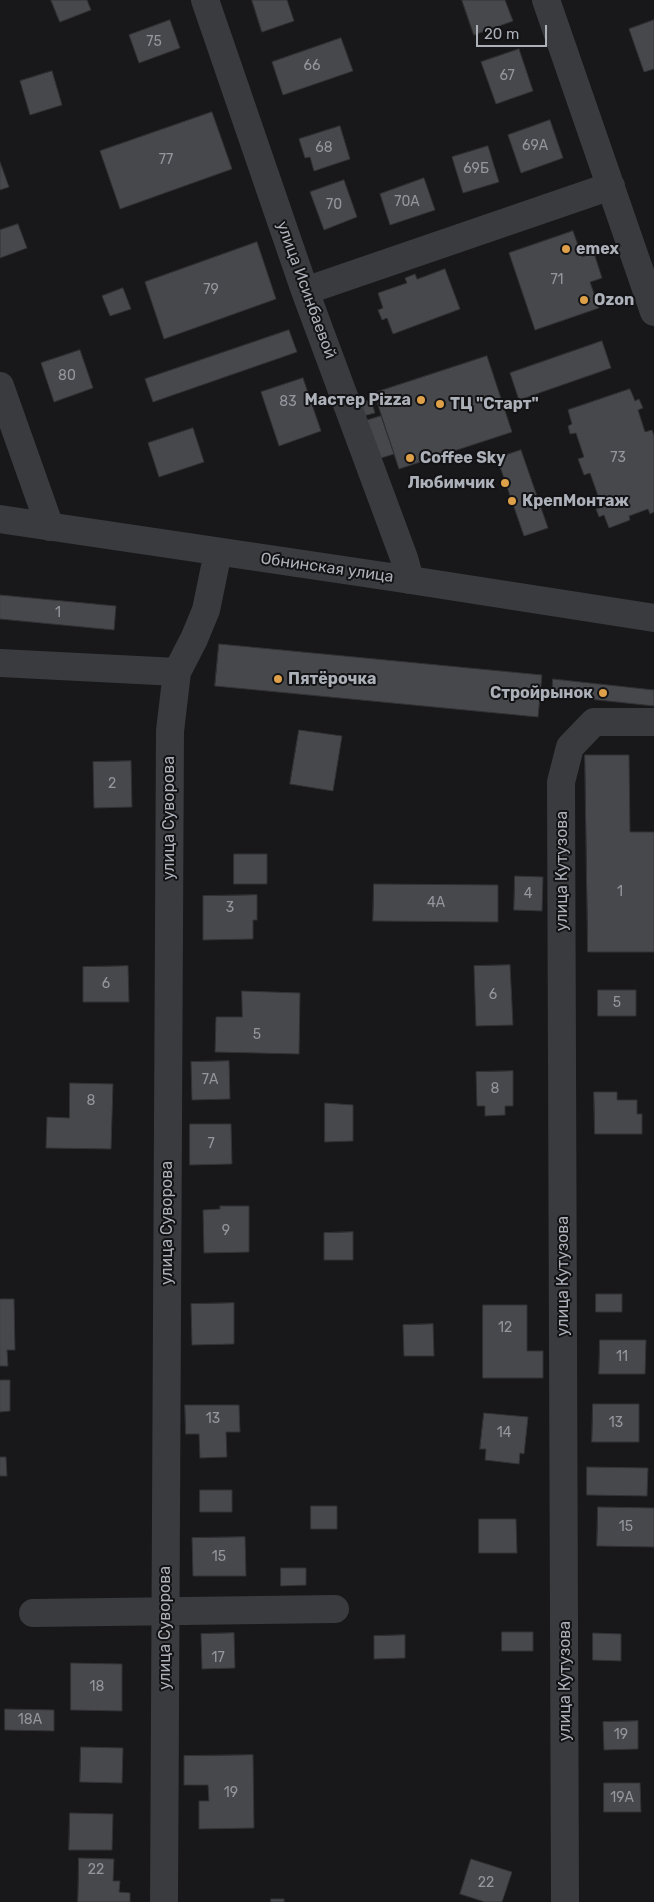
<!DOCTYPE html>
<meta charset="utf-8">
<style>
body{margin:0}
#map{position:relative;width:654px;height:1902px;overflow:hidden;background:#18181a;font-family:Rubik,sans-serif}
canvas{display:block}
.scale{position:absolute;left:476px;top:25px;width:71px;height:22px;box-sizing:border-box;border:2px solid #acb0b8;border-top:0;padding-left:6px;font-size:15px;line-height:18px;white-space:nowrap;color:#acb0b8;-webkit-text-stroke:4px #131315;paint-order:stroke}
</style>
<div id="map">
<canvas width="654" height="1902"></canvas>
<div class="scale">20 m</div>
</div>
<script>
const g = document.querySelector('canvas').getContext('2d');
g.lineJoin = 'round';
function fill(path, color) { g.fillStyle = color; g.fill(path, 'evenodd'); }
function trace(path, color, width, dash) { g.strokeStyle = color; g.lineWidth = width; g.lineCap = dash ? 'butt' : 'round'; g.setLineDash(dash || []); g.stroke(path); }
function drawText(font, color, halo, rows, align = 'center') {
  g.font = font + ' Rubik,sans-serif'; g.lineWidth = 4; g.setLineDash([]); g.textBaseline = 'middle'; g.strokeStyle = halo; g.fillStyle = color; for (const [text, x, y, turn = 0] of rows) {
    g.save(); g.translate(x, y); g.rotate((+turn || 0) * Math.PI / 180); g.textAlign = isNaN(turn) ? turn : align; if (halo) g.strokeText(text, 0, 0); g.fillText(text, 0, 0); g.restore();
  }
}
const building = new Path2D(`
 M51,0H87L91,10L60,22Z
 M252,0H287L294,21L262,32Z
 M462,0H505L513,21L474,35Z
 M170,20L180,48L139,63L129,35Z
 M654,20V69L644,72L629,29Z
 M341,38L353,71L283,95L272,62Z
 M519,49L533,91L496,104L481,62Z
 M52,71L62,105L30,115L20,81Z
 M212,112L232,169L120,209L100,151Z
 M550,120L563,158L521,173L508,135Z
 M340,126L350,159L314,171L310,157L305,158L299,139Z
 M488,146L499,182L463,193L452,157Z
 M0,162L9,187L0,190Z
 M424,178L435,210L390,225L380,194Z
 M344,180L357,217L324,230L310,192Z
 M18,224L27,248L0,258V230Z
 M573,231L582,257L594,253L602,278L590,282L599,308L535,330L509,253Z
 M257,242L276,299L164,339L145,282Z
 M445,269L460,309L393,334L387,318L382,320L378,310L383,308L378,293L407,283L405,278L415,274L417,279Z
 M123,288L131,309L110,316L102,296Z
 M289,330L297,352L153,402L145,379Z
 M602,341L611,368L519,400L510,373Z
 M80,350L93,388L54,402L41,363Z
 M487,356L512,432L399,469L374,393Z
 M303,378L321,431L279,446L261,392Z
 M630,389L635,401L639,399L643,408L638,410L645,432L652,430L654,436V512L650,514L648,509L629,516L630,520L609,528L604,515L599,517L596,509L602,507L590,473L584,475L578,459L584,457L576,433L570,434L568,426L572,424L568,410Z
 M371,400L375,413L363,416L360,403Z
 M381,416L394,454L378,459L365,421Z
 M193,428L204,462L159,477L148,443Z
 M521,450L548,528L524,536L497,458Z
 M0,595L116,606L114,630L0,619Z
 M219,644L542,675L538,717L215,686Z
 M553,679L654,690V706L552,695Z
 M299,730L342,736L333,791L290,784Z
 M585,755H629L630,832H654V952H588Z
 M131,761L132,807L94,808L93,762Z
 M234,854H267V884H234Z
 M515,876L543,877L542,911L514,910Z
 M374,884L498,885V922L373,921Z
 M257,895V920H253V939L203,940V896Z
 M510,965L513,1025L476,1026L474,966Z
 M128,966L129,1002H83V967Z
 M598,990H636V1016H598Z
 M242,991L300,993L299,1054L215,1052L216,1017H242Z
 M229,1061L230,1099L192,1100L191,1062Z
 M513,1071V1106H505V1115L485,1116V1106H477L476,1072Z
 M70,1083L113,1084L111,1149L46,1148L47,1117L69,1118Z
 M594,1092H617V1100H637V1114H642V1134H595Z
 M325,1103L353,1105V1141L325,1142Z
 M190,1124H231L232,1164L190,1165Z
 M220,1206H249V1252L204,1253L203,1210L220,1209Z
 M353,1232V1260H324V1233Z
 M596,1294H622V1312H596Z
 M0,1299H14L15,1350H7L8,1366H0Z
 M234,1303V1344L192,1345L191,1304Z
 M483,1305H527V1351H543V1378H483Z
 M433,1324L434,1356H404L403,1325Z
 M600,1340H646L645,1374H599Z
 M0,1380H10V1411L0,1412Z
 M593,1404H639V1442H592Z
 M185,1405H239L240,1432H226L227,1457L200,1458L199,1434H186Z
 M484,1413L528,1417L524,1454L520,1453L519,1464L485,1460L486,1449H480Z
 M0,1457H6L7,1476H0Z
 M587,1467L648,1468L647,1496L587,1495Z
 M200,1490H232V1512H200Z
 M311,1506H337V1529H311Z
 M598,1507L654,1508V1547L597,1546Z
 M479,1519H516L517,1553H479Z
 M245,1537L246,1576H193L192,1538Z
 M281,1568H306V1585L281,1586Z
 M502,1632H533V1651H502Z
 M234,1633L235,1668L202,1669L201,1634Z
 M593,1633L621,1634V1661L593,1660Z
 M405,1635V1658L374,1659V1636Z
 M71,1663L122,1664V1711L71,1710Z
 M5,1709L54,1710V1731L5,1730Z
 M638,1721V1749L604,1750L603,1722Z
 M81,1747L123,1748L122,1783L80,1782Z
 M253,1755L254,1828L199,1829V1801H209L208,1785H184V1756Z
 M604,1783H640L641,1812H604Z
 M70,1813L113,1814L112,1850H69Z
 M79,1858L114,1859L113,1881H120L119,1892L130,1893V1902H78Z
 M471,1859L512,1872L502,1902H485L460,1894Z
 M271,1899H284V1902H271Z`);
fill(building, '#47484c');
trace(building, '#323235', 1);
trace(new Path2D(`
 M205,0L305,291L404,558L410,580
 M546,0L654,312
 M305,291L611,186
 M0,386L50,527
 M0,519L391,577L654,618
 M0,663L177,672
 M33,1613L335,1609
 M164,1902L170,731L177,672L194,639L206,610L218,552
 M565,1902L561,782L570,747L594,722H654`), '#393b3e', 28);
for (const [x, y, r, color] of [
 [566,249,5,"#dfa04a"],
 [584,300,5,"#dfa04a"],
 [421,400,5,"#dfa04a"],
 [440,404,5,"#dfa04a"],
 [410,458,5,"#dfa04a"],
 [505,483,5,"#dfa04a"],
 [512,501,5,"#dfa04a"],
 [278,679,5,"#dfa04a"],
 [603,693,5,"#dfa04a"]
]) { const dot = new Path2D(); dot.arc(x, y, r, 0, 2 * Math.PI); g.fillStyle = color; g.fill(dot); trace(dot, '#131315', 2); }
drawText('14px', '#93969d', null, [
 ["75",154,42],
 ["66",312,66],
 ["67",507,76],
 ["69А",535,146],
 ["68",324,148],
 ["77",166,160],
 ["69Б",476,169],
 ["70А",407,202],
 ["70",334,205],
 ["71",557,280],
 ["79",211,290],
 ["80",67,376],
 ["83",288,402],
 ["73",618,458],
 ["1",58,613],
 ["2",112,784],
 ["1",620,892],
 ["4",528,894],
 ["4А",436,903],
 ["3",230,908],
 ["6",106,984],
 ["6",493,995],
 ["5",617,1003],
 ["5",257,1035],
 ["7А",210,1080],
 ["8",495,1089],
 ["8",91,1101],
 ["7",211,1144],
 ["9",226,1231],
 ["12",505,1328],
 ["11",622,1357],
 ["13",213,1419],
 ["13",616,1423],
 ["14",504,1433],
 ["15",626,1527],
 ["15",219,1557],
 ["17",218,1658],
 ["18",97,1687],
 ["18А",30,1720],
 ["19",621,1735],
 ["19",231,1793],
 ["19А",622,1798],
 ["22",96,1870],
 ["22",486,1883]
]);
drawText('bold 16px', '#acb0b8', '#131315', [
 ["emex",576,249],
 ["Ozon",594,300],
 ["Мастер Pizza",411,400,"right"],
 ["ТЦ \"Старт\"",450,404],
 ["Coffee Sky",420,458],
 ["Любимчик",495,483,"right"],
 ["КрепМонтаж",522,501],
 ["Пятёрочка",288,679],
 ["Стройрынок",593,693,"right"]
], 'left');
drawText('16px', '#acb0b8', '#131315', [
 ["улица Исинбаевой",306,290,70],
 ["Обнинская улица",327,568,8],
 ["улица Суворова",169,818,-90],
 ["улица Кутузова",562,871,-90],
 ["улица Суворова",167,1223,-90],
 ["улица Кутузова",563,1276,-90],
 ["улица Суворова",165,1628,-90],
 ["улица Кутузова",565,1681,-90]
]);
</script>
